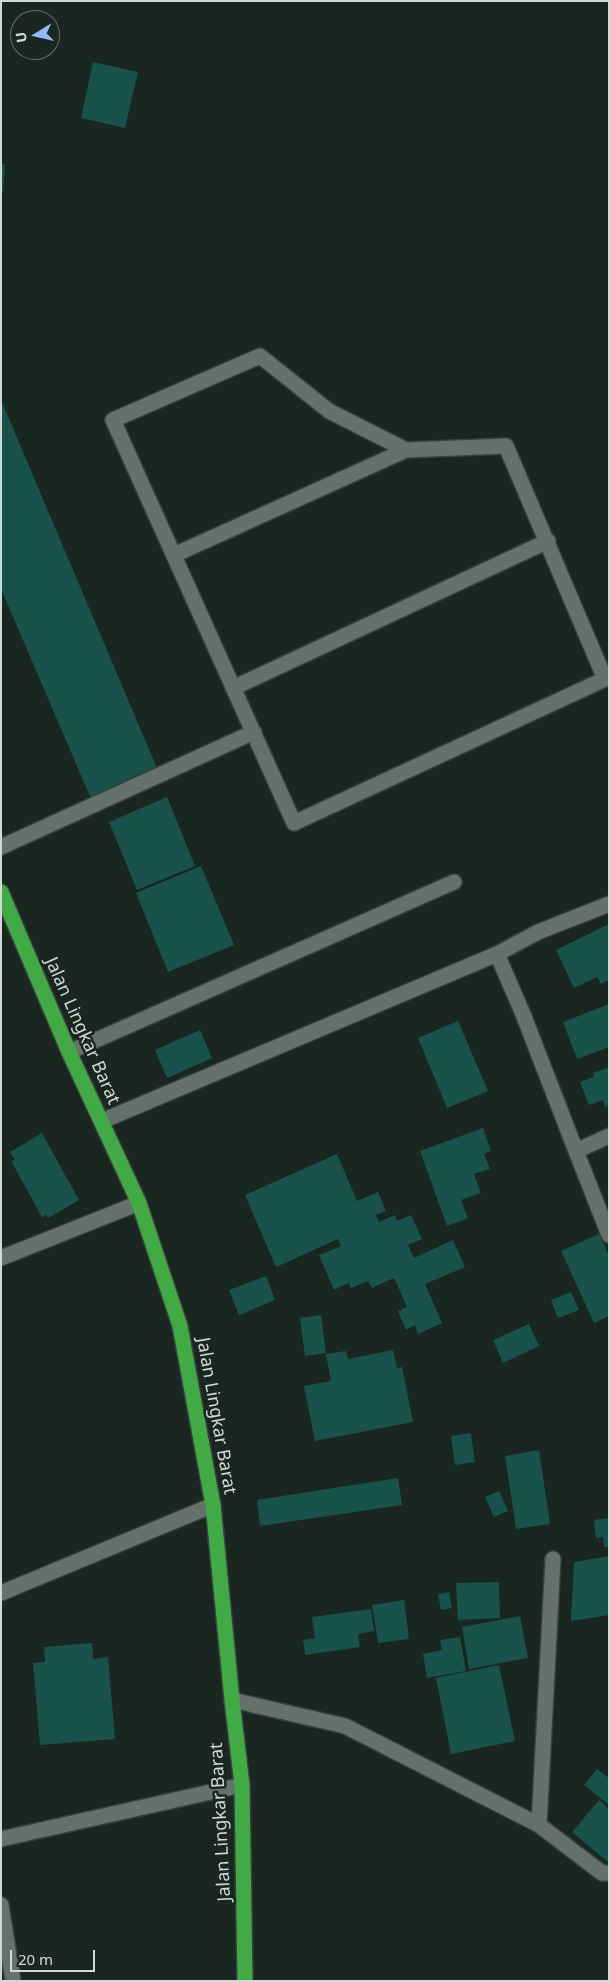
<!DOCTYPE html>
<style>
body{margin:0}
#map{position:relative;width:610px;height:1982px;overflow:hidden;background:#1a2620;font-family:"Noto Sans",sans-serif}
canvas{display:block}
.frame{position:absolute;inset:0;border:2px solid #d2dad6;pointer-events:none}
.north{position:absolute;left:10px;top:10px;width:50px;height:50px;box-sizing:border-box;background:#1a2620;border:1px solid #646e69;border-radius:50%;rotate:261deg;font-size:14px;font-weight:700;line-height:20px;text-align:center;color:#d2dad6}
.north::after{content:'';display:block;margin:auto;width:18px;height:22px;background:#92b7fd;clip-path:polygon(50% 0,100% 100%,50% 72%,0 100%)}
.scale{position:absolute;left:10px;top:1950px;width:85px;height:22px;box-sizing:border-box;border:2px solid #d2dad6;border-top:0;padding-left:6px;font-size:15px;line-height:18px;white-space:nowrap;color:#d2dad6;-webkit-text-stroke:4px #1a2620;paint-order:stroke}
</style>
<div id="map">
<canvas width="610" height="1982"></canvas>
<div class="frame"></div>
<div class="north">U</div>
<div class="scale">20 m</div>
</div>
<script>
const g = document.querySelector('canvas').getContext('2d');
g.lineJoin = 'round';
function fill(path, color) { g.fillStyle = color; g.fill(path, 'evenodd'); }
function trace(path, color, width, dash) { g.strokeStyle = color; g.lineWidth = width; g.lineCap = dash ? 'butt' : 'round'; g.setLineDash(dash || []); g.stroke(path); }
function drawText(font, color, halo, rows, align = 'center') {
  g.font = font + ' "Noto Sans",sans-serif'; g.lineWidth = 5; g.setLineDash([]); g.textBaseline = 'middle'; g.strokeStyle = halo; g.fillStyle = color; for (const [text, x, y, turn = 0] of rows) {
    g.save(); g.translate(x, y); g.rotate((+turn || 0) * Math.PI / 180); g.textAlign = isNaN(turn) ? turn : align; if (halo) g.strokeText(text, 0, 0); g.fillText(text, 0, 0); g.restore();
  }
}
fill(new Path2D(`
 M93,62L138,72L125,128L81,118Z
 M1,164L5,165L3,192H1Z
 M1,400L162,780L95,808L1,589Z
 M167,797L195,866L137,890L109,822Z
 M201,866L234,945L168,972L136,893Z
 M609,924V980L601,984L597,977L574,988L556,950Z
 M609,1004V1047L577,1059L563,1022Z
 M458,1021L488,1091L447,1108L418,1038Z
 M200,1030L212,1058L167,1078L155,1050Z
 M609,1067V1105L605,1107L603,1100L589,1105L580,1082L594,1077L593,1073Z
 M483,1128L491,1151L484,1154L490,1169L474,1174L481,1193L461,1200L468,1218L447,1226L420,1151Z
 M42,1133L79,1200L48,1218L46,1215L42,1217L11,1161L15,1160L10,1152Z
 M337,1154L357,1201L378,1192L386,1211L376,1215L379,1222L395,1215L397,1221L411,1215L422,1239L408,1245L414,1258L453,1240L465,1267L425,1284L442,1323L418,1334L415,1325L406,1330L398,1311L407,1307L394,1278L372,1288L368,1281L351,1288L349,1283L334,1290L319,1255L341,1246L338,1239L276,1267L245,1195Z
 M599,1234L609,1255V1316L594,1323L561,1251Z
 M266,1276L275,1300L239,1315L229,1290Z
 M571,1292L579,1310L558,1318L551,1300Z
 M321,1315L326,1353L305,1356L300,1318Z
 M529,1324L539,1346L503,1363L493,1340Z
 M393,1350L397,1368L402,1367L413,1422L315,1441L304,1386L331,1381L326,1354L346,1351L348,1359Z
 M471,1433L475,1462L455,1465L451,1436Z
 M539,1450L550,1524L516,1529L505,1456Z
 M398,1478L402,1505L260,1526L257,1500Z
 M499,1491L508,1511L494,1517L485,1497Z
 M609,1518V1547H604L603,1537L596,1538L594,1520Z
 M609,1556V1615L571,1621L574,1562Z
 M499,1582L500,1618L458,1620L456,1583Z
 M449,1592L452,1608L441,1610L438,1594Z
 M404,1600L409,1639L378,1643L372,1605Z
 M371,1609L374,1631L358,1634L360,1647L305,1655L303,1640L315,1638L312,1617Z
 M520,1616L528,1658L469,1669L462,1627Z
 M460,1637L466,1671L427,1678L423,1654L442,1650L440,1640Z
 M92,1643L93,1659L108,1657L115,1739L40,1745L33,1663L45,1662L44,1647Z
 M499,1665L515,1741L451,1754L436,1678Z
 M597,1769L609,1778V1805L584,1785Z
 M599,1800L609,1809L608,1862L572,1832Z`), '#18524b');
const minor = new Path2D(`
 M260,356L329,411L406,450L506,446L605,679L294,823L113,420Z
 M174,555L406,450
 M233,688L548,541
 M1,847L254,732
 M497,954L523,1014L576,1151
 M69,1052L454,882
 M102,1121L497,954L538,932L609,904
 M609,1136L576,1151L609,1235
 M1,1258L139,1203
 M1,1593L213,1505
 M232,1700L345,1726L539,1825L602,1873H609
 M539,1825L553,1559
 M1,1839L242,1785
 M1,1905L13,1981`);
const highway = new Path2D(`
 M1,892L69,1052L139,1203L180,1326L213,1505L232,1700L242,1785L245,1981`);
trace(minor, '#35403b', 18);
trace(highway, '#35403b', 18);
trace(minor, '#64726b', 15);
trace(highway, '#42a947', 15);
drawText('18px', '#d2dad6', '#1a2620', [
 ["Jalan Lingkar Barat",82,1031,66],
 ["Jalan Lingkar Barat",216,1416,80],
 ["Jalan Lingkar Barat",221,1822,-93]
]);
</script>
